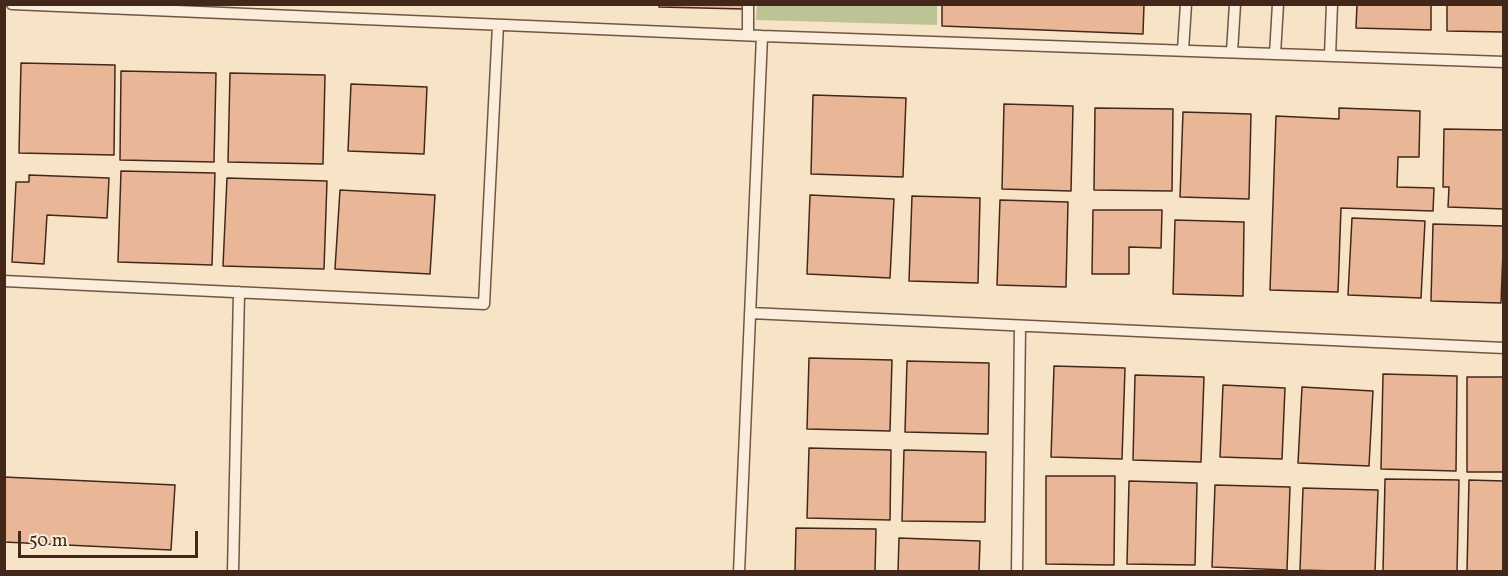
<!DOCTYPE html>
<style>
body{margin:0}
#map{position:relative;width:1508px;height:576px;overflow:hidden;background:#f7e4c7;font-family:Vollkorn,serif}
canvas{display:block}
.frame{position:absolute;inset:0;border:6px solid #44271b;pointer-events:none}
.scale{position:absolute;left:18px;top:531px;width:180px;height:27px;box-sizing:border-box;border:3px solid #44271b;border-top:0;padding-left:8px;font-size:18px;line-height:21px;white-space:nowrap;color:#44271b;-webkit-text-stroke:4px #faeddb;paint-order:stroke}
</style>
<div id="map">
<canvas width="1508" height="576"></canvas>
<div class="frame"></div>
<div class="scale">50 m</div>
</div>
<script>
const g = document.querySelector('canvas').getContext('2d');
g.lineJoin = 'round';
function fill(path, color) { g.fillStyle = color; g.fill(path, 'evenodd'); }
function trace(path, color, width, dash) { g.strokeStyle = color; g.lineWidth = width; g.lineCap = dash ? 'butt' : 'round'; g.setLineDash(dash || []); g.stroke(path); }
fill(new Path2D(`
 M757,4L937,5V25L756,20Z`), '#bcc496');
const building = new Path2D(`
 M659,4H744V9L659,7Z
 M942,4H1144L1143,34L942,26Z
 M1357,4H1431V30L1356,28Z
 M1447,4H1504V32L1447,31Z
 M21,63L115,65L114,155L19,153Z
 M121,71L216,73L214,162L120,160Z
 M230,73L325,75L323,164L228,162Z
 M351,84L427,87L424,154L348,151Z
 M813,95L906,98L903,177L811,174Z
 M1004,104L1073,106L1071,191L1002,189Z
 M1095,108L1173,109L1172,191L1094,190Z
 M1339,108L1420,111L1419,157H1398L1397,187L1434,188L1433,211L1341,208L1338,292L1270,290L1276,116L1339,119Z
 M1183,112L1251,114L1249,199L1180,197Z
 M1444,129L1504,130V209L1448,207L1449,187H1443Z
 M121,171L215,173L212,265L118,262Z
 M29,175L109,178L107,218L47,215L44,264L12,262L16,182H29Z
 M227,178L327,181L324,269L223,266Z
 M340,190L435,195L430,274L335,269Z
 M810,195L894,199L890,278L807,274Z
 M912,196L980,198L978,283L909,281Z
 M1000,200L1068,202L1066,287L997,285Z
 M1093,210H1162L1161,248L1129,247V274H1092Z
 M1352,218L1425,221L1421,298L1348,295Z
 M1175,220L1244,222L1243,296L1173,294Z
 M1433,224L1504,226L1501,303L1431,301Z
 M809,358L892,360L890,431L807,429Z
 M907,361L989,363L988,434L905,432Z
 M1054,366L1125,368L1122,459L1051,457Z
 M1383,374L1457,376L1456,471L1381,469Z
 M1135,375L1204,377L1201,462L1133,460Z
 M1467,377H1504V472H1467Z
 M1223,385L1285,388L1282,459L1220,457Z
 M1302,387L1373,391L1369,466L1298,463Z
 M809,448L891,450L890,520L807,518Z
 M904,450L986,452L985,522L902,521Z
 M1046,476H1115L1114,565L1046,564Z
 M4,477L175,485L171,550L4,542Z
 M1385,479L1459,480L1457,572H1383Z
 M1469,480L1504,481V572H1467Z
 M1129,481L1197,483L1195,565L1127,564Z
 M1215,485L1290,487L1287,570L1212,567Z
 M1303,488L1378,490L1375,572L1300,570Z
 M796,528L876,529L875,572H795Z
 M899,538L980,541L979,572H898Z`);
fill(building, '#eab698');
trace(building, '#44271b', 1.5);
const service = new Path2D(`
 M12,4L762,36L739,572
 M748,35V4
 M762,36L1504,62
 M1183,50L1186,4
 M1232,52L1235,4
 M1275,54L1278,4
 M1330,56L1332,4
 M4,281L484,304L498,25
 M750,313L1504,348
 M233,572L239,292
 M1017,572L1020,326`);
trace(service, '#715646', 13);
trace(service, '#faeddb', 10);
</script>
